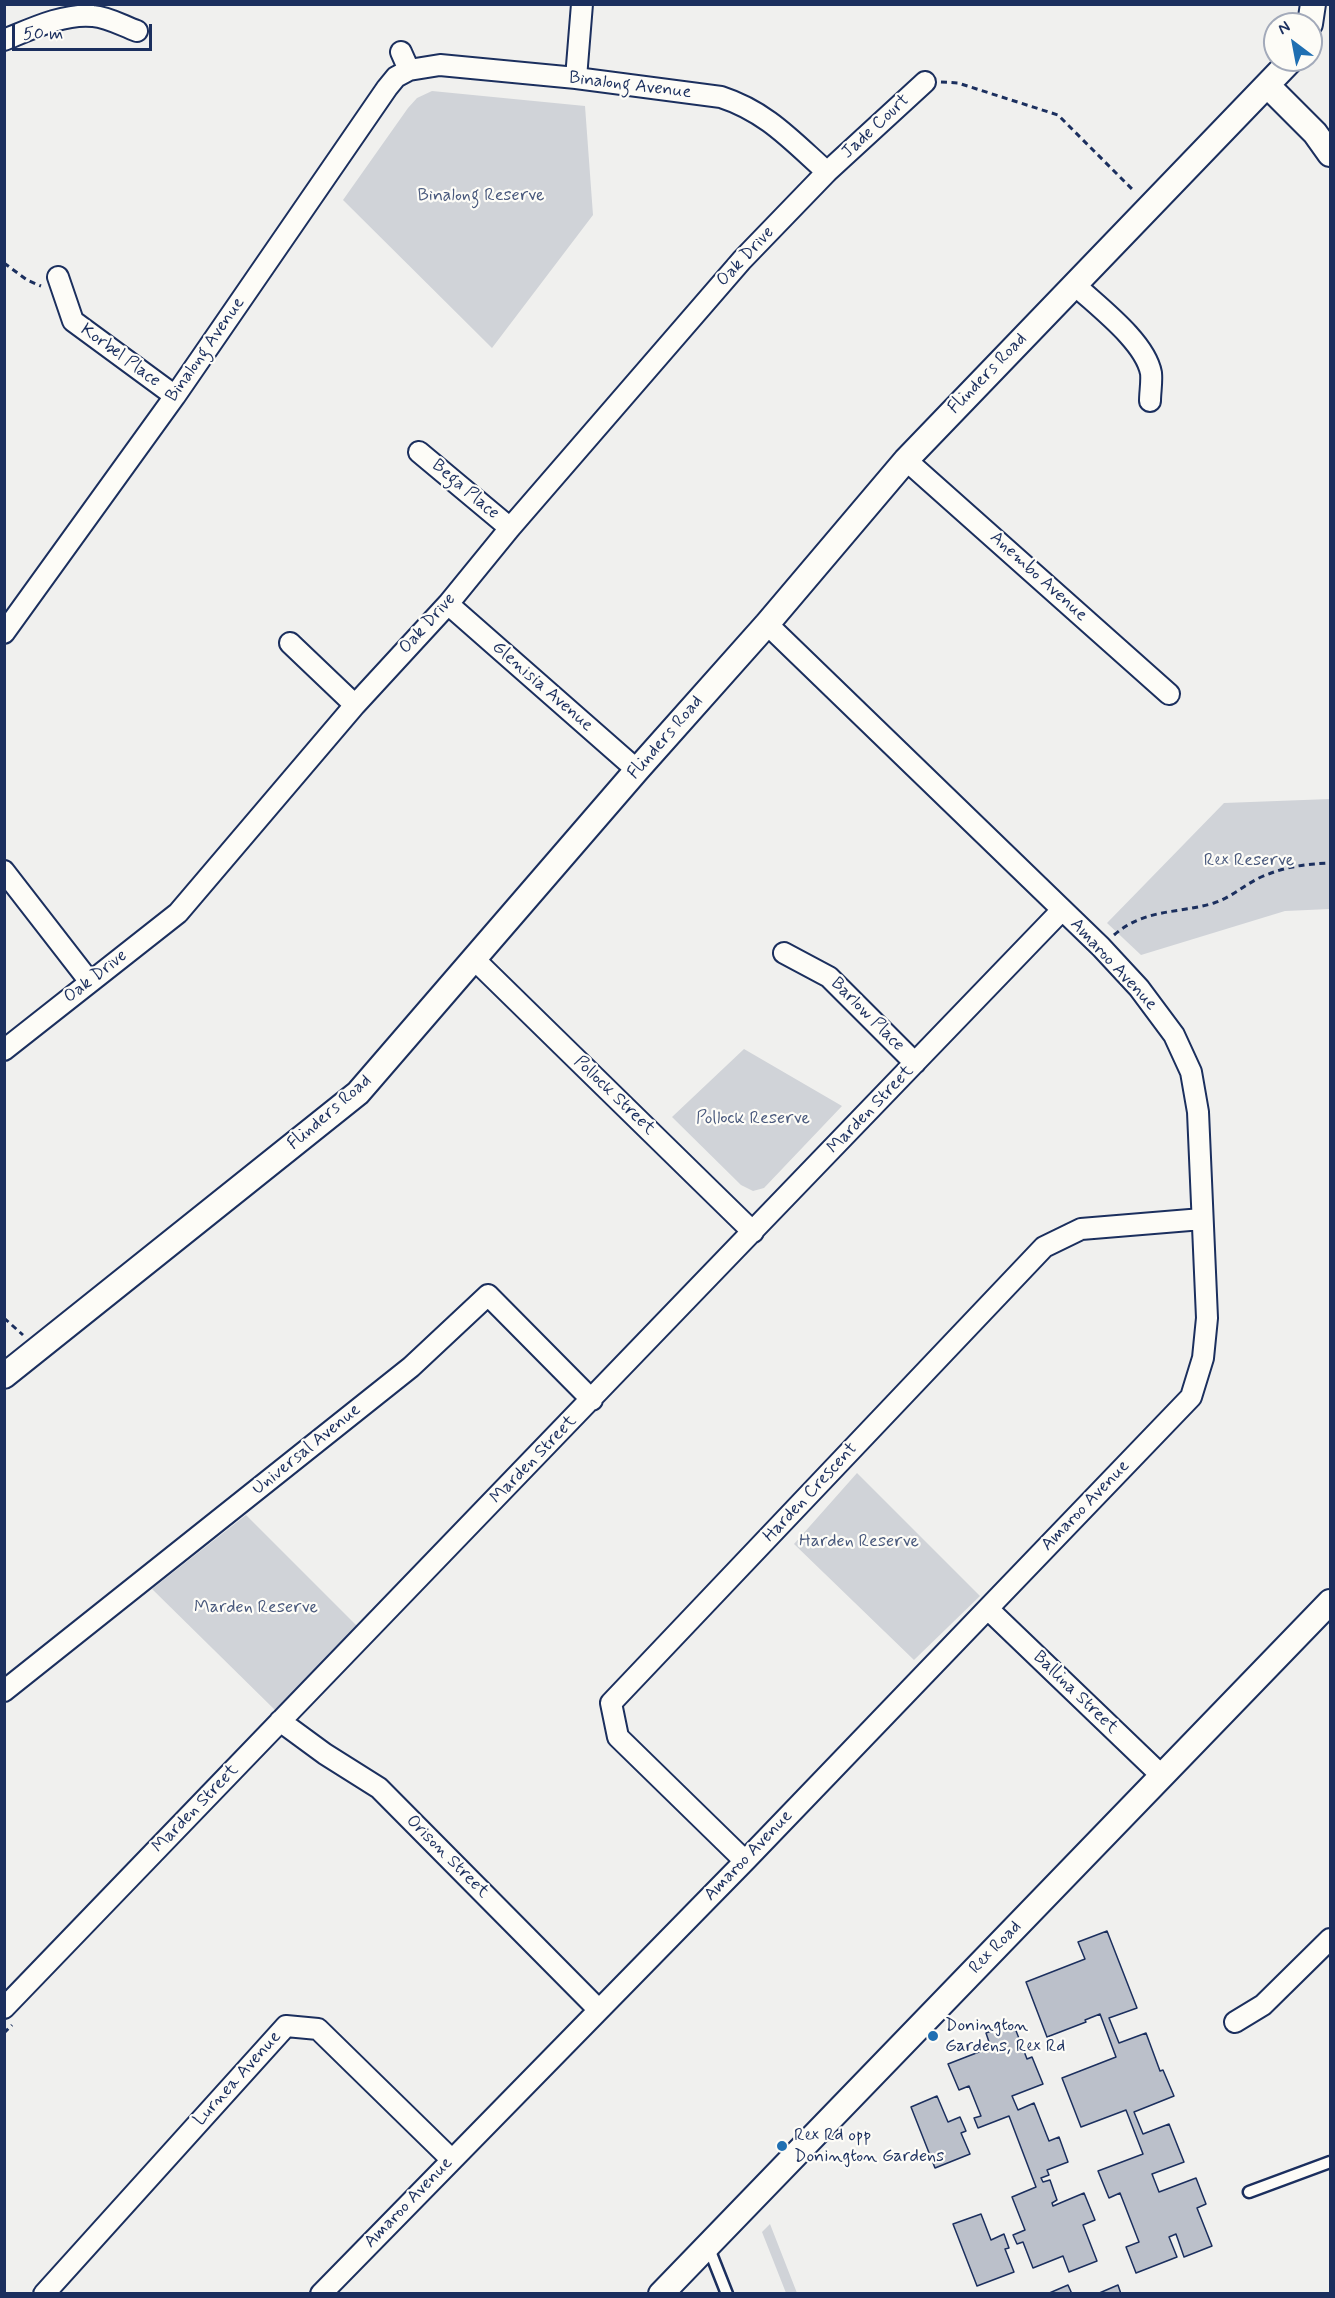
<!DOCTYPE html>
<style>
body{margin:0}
#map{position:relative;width:1335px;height:2298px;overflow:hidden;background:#f0f0ee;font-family:Mynerve,sans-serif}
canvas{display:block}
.frame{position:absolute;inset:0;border:6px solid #1b2f5e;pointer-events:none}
.north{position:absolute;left:1263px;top:12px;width:60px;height:60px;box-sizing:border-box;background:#fdfcf7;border:2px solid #a3aaba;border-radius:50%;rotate:328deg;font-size:16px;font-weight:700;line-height:24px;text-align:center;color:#1b2f5e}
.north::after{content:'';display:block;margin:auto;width:21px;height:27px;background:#1f6fb2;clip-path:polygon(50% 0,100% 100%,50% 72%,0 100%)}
.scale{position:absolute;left:12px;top:24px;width:140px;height:27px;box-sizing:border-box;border:3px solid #1b2f5e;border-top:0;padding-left:8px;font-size:18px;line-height:21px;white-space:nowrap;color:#1b2f5e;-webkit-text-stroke:4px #fdfcf7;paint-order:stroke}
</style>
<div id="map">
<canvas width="1335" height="2298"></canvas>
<div class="frame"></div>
<div class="north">N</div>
<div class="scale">50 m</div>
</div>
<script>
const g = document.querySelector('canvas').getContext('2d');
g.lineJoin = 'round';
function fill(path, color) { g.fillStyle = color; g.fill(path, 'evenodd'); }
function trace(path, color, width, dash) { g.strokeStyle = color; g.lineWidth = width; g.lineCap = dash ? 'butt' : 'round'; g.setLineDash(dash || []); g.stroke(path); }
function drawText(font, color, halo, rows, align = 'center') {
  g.font = font + ' Mynerve,sans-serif'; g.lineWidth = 4.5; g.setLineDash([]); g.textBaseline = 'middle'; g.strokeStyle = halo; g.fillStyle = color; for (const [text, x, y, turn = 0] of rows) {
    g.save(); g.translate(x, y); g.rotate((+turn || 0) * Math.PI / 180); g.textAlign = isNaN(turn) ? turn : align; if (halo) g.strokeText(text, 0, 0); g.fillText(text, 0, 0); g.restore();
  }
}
fill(new Path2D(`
 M432,91L585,106L593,215L492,348L343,200L408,108L417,98Z
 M1330,799V909L1285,911L1141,955L1107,923L1224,803Z
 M744,1049L842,1106L764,1188L753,1191L741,1185L672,1117Z
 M857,1473L980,1596L914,1660L794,1544Z
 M246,1515L359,1628L275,1710L152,1589Z
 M770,2224L797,2293H786L762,2232Z`), '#d0d3d8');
const building = new Path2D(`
 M1107,1931L1137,2008L1109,2018L1119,2043L1146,2033L1160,2071L1163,2070L1174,2096L1134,2112L1143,2134L1169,2124L1184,2162L1152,2174L1159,2192L1196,2178L1206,2204L1197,2208L1212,2246L1184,2257L1176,2234L1169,2237L1177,2257L1136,2273L1126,2247L1139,2242L1120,2193L1109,2198L1098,2171L1143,2154L1126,2110L1081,2127L1062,2078L1116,2057L1100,2014L1085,2020L1086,2022L1047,2037L1026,1982L1085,1959L1078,1942Z
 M1013,2023L1027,2059L1032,2057L1043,2084L1012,2096L1018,2110L1034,2103L1049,2141L1059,2137L1068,2162L1047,2170L1049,2175L1041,2178L1043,2182L1050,2180L1057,2200L1052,2203L1053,2206L1084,2193L1095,2220L1083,2225L1097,2261L1069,2272L1063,2256L1033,2268L1023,2242L1017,2244L1013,2235L1025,2230L1012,2197L1036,2187L1009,2116L978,2128L974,2118L981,2116L969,2086L959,2090L948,2064L984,2050L983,2045L989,2042L986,2033Z
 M937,2096L948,2122L960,2117L966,2131L961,2133L970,2154L935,2168L911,2107Z
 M981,2214L991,2240L1004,2234L1009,2248L1005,2249L1014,2272L977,2286L953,2224Z
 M1068,2285L1072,2294H1047Z
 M1118,2285L1121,2294H1097Z`);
fill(building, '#bbc0ca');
trace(building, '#1b2f5e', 1.5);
const service = new Path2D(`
 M1249,2192L1330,2162
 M708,2246L727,2294`);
const minor = new Path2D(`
 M4,40C31,29 64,13 93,16C108,17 123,26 137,31
 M401,52L409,70
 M576,78L582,4
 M58,277L73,321L175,396
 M1074,284C1097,306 1145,341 1151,373C1152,382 1150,392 1150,401
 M419,452L510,528
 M906,460L1169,694
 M448,604L637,770
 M4,633L175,396L387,88L396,77L409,70L440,65L576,78L721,97C767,112 792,141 827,172
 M290,643L355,705
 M4,871L90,982
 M784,953L829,977L915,1063
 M475,960L753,1232
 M4,1050L178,913L355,705L448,604L510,528L742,260L827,172L925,82
 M988,1609L1162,1776
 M4,1691L411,1367L488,1295L592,1400
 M280,1721L325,1754L379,1788L599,2010
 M745,1861L618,1737L611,1703L1044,1247L1081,1229L1202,1219
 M4,2008L1062,910
 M1235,2022L1263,2005L1330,1939
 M44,2294L286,2026L318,2029L451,2159
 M321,2294L745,1861L1191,1397L1203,1358L1207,1318L1198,1112L1191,1072L1174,1035L1139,988L1101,947L767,624`);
const tertiary = new Path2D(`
 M1310,24L1313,4
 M1268,86L1315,133L1330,154
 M4,1376L358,1093L637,770L767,624L906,460L1291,60
 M661,2294L1330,1602`);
trace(service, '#1b2f5e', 15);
trace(minor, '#1b2f5e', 24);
trace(tertiary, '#1b2f5e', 28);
trace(new Path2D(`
 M941,82L958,83L1058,115L1135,192
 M4,263L27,280L41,286
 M1114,935C1145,908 1178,914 1214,903C1230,898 1243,886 1259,878C1283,867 1304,864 1330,863
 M4,1318L23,1335
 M4,2033L12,2025`), '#1b2f5e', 3, [6, 4.5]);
trace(service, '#fdfcf7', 10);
trace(minor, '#fdfcf7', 20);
trace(tertiary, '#fdfcf7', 24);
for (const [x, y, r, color] of [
 [933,2036,6,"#1f6fb2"],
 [782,2146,6,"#1f6fb2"]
]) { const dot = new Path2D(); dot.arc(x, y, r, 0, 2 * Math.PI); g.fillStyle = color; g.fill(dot); trace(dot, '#fdfcf7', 2); }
drawText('18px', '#1b2f5e', '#fdfcf7', [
 ["Binalong Avenue",630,86,7],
 ["Jade Court",876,127,-43],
 ["Oak Drive",746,257,-47],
 ["Binalong Avenue",206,350,-55],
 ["Korbel Place",120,356,36],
 ["Flinders Road",988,374,-46],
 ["Bega Place",465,490,40],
 ["Anembo Avenue",1038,577,42],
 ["Oak Drive",428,624,-48],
 ["Glenisia Avenue",542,687,41],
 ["Flinders Road",666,738,-49],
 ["Amaroo Avenue",1113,965,47],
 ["Oak Drive",96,977,-38],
 ["Barlow Place",867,1015,45],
 ["Pollock Street",614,1096,44],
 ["Marden Street",871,1110,-46],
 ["Flinders Road",330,1113,-41],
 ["Universal Avenue",307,1450,-39],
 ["Marden Street",534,1460,-46],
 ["Harden Crescent",811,1493,-47],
 ["Amaroo Avenue",1086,1506,-46],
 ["Ballina Street",1075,1693,44],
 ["Marden Street",196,1809,-46],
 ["Amaroo Avenue",749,1856,-46],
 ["Orison Street",447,1857,45],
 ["Rex Road",996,1948,-46],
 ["Lurnea Avenue",238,2079,-48],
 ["Amaroo Avenue",409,2203,-46]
]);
drawText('18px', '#48587c', '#fdfcf7', [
 ["Binalong Reserve",481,196],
 ["Rex Reserve",1249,861],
 ["Pollock Reserve",753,1119],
 ["Harden Reserve",859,1542],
 ["Marden Reserve",256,1608]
]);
drawText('18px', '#1b2f5e', '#fdfcf7', [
 ["Donington",945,2026],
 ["Gardens, Rex Rd",945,2047],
 ["Rex Rd opp",794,2136],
 ["Donington Gardens",794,2157]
], 'left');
</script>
